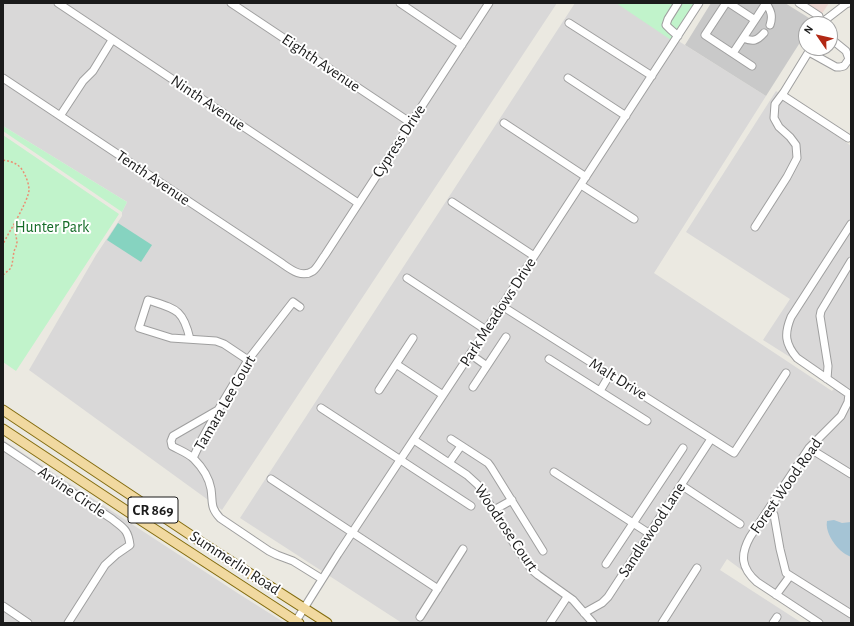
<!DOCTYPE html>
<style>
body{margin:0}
#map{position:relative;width:854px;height:626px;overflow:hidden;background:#ebe9e1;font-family:"Alegreya Sans",sans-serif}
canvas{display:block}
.frame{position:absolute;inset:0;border:4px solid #1b1b1b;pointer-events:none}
.north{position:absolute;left:798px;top:16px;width:40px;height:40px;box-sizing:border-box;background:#fff;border:1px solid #a4a4a4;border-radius:50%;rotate:304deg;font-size:11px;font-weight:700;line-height:16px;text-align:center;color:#1b1b1b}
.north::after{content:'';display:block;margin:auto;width:14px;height:18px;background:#b22814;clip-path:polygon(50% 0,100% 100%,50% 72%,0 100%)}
</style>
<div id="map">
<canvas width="854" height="626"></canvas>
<div class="frame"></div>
<div class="north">N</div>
</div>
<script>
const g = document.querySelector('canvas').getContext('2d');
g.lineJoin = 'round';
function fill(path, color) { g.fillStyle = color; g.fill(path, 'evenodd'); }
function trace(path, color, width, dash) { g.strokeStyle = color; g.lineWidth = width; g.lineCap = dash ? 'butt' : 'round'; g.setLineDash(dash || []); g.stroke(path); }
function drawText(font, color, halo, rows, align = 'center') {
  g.font = font + ' "Alegreya Sans",sans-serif'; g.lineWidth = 4; g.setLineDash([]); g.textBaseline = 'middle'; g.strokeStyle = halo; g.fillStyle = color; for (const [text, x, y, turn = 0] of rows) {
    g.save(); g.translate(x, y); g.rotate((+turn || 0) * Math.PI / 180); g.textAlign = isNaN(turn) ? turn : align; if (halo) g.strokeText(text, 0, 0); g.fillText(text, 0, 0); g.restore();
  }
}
fill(new Path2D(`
 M3,3H557L222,510L29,370L96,255L122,216V212L127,202L3,126Z
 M575,3H618L766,96L654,273L832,391L836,386L763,340L790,299L686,232L776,91L851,146V623H813L727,559L720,570L802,623H402L240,518Z
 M3,440L239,594L285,623H3Z`), '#d9d8d8');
fill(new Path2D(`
 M804,3H829L821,15Z`), '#ebd6d1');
fill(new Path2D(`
 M711,3H785L809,18L811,24H806V33L766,96L685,45Z`), '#c9c9c9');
fill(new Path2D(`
 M616,3H694L671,40Z
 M3,126L127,202L122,212L3,131Z
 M3,135L119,214L16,371L3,362Z`), '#c1f3cb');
fill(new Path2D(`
 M118,223L152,245L141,262L107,240Z`), '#86d3c0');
fill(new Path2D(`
 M834,520L842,523L851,522V557C847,555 843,553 840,550C833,543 825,531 827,521Z`), '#a5c4d5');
const minor = new Path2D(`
 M58,3L358,203
 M231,3L411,123
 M400,3L462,45
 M678,3L668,19L666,25L670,29L678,36
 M726,3L705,35L752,66
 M729,3L755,20L766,3
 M766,3C771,11 773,16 770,25
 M799,3L819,16L820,24
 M569,23L652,76
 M820,24L846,4L849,3
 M743,38C753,42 757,41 764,33
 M809,52L836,67H840L844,66L849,59L846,51L830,38
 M733,53L755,20
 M3,78L280,262C289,268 301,279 313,271C318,267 321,260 325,255L489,3
 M568,78L626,116
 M782,95L848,138
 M60,116L83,81L93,71L112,40
 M504,123L586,177
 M581,185L634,219
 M452,202L534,256
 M755,227L787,177L797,158L796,145L790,137L779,127L774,118L775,104L784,92L811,48
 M407,278L486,330
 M502,306L734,453L786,373
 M190,339C183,309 176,309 148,300L139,328L171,338L216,341L224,344L248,360
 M470,354L487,366
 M549,359L647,421
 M396,364L443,395
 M827,379L828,366L820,316L821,311L851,261
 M473,387L506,337
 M379,390L413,338
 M600,391L610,374
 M321,408L471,506
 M218,410L173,436L171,441L172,446C179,450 188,453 194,459C202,467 209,478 211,489C213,503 210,507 220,518L269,551L277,555L293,561L322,579
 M451,439L488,463L491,467L543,551
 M414,440L467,475L478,485L511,539L531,569L538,575L573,600L593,623
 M3,446L112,519C123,528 128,529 130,545L117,554L105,565L68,623
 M809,448L851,474
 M193,458L201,441L218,410L248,360L293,302L300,307
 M449,463L461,446
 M554,472L650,534
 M271,479L438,589
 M681,485L740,524
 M770,507L774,515L780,549L786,573L851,614
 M494,510L512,500
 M606,564L683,448
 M776,595L790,576
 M3,606L28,623
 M584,613L602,603L608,597L711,439
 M420,617L463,549
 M296,621L338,554L486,330L699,3
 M550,623L567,597
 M662,623L697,568
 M773,623L777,617
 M819,623L757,582C741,568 740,555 750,537L809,448L841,416L848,402L849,394L797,358C785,344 784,334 791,317L851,224`);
const major = new Path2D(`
 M3,410L204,544L327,623
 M3,429L142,521L299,623`);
trace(minor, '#9f9f9f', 9);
trace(major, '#836c0e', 11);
trace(new Path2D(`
 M3,160C14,162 20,164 25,175C27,179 29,185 29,190C28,202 9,232 3,244
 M3,275L10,269L12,265L14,251L16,247L17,242L14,224`), '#eb8f73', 1.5, [2, 2]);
trace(minor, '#fff', 7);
trace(major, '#f1d9a0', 9);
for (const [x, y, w] of [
 [153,510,50]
]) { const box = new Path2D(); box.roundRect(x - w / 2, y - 13, w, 26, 3); g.fillStyle = '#fff'; g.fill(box); trace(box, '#1b1b1b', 1); }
drawText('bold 15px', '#1b1b1b', null, [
 ["CR 869",153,510]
]);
drawText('16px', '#1b1b1b', '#fff', [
 ["Eighth Avenue",321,63,34],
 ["Ninth Avenue",208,103,34],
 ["Cypress Drive",399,141,-57],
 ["Tenth Avenue",153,178,34],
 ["Park Meadows Drive",498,312,-57],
 ["Malt Drive",618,379,32],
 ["Tamara Lee Court",225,403,-60],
 ["Forest Wood Road",786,486,-55],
 ["Arvine Circle",72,492,34],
 ["Woodrose Court",506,528,56],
 ["Sandlewood Lane",652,530,-57],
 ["Summerlin Road",235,563,33]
]);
drawText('16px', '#156c28', '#fff', [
 ["Hunter Park",52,227]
]);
</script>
